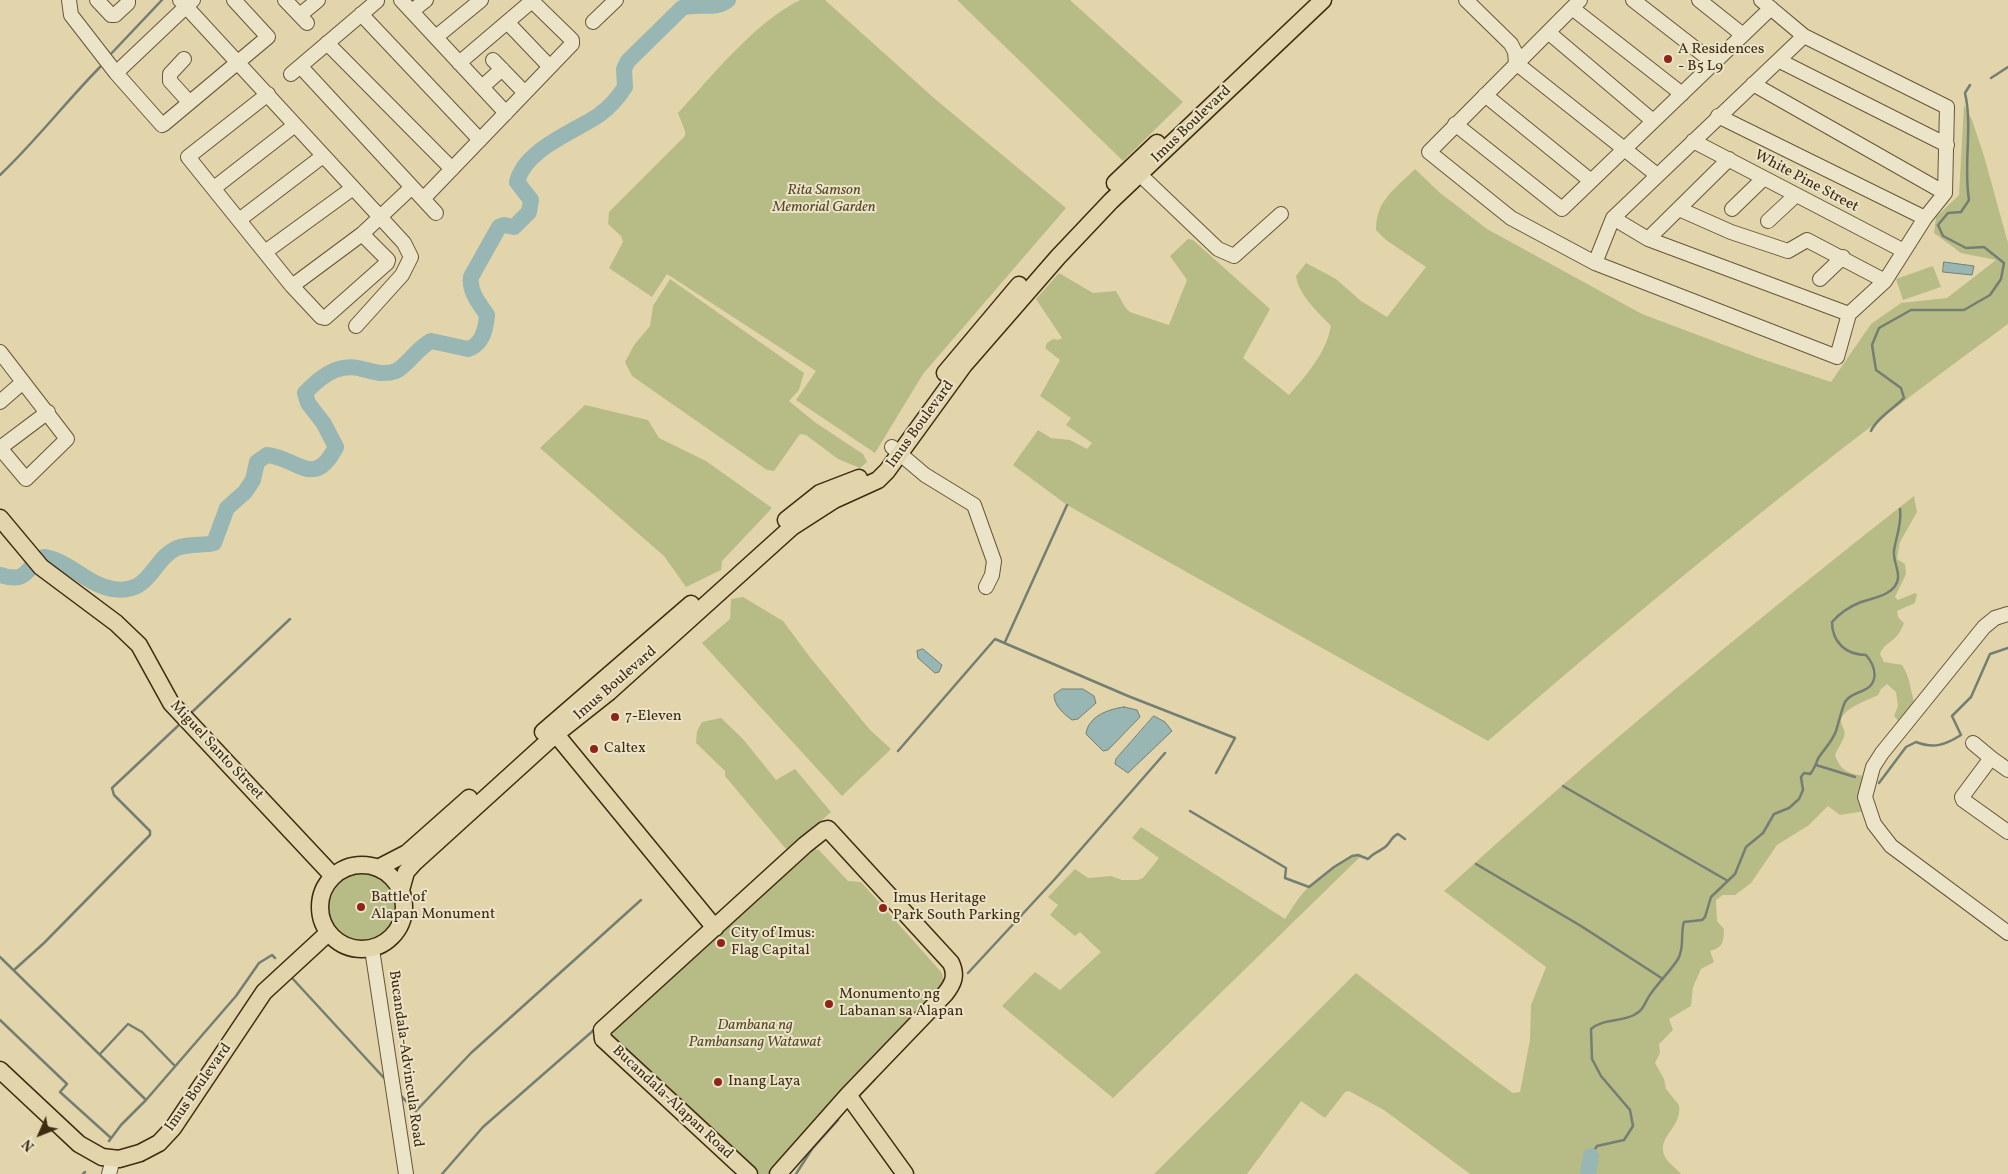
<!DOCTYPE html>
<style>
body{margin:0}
#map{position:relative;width:2008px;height:1174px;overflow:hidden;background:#e2d5ab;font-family:Vollkorn,serif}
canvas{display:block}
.north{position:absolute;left:15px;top:1109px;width:50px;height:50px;-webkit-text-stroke:4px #ece4c8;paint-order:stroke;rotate:226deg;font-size:14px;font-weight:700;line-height:20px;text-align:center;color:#3e2b11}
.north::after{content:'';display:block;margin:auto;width:18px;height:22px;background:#3e2b11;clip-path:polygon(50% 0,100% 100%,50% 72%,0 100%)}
</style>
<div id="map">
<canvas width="2008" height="1174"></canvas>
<div class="north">N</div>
</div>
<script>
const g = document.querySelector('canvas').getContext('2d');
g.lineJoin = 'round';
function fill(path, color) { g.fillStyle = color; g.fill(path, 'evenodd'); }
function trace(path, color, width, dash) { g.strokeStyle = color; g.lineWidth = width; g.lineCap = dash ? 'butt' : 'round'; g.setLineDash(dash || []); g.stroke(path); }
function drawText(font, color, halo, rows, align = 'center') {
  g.font = font + ' Vollkorn,serif'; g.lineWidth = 4; g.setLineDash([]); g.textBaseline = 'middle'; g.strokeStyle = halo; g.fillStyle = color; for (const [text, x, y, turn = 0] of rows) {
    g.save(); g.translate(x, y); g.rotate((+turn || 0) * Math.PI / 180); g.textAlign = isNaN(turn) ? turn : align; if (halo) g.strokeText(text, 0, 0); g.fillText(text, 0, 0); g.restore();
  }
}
fill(new Path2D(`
 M800,0H825L935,99L1066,208L923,374L875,453L796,400L816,371L667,274L652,297L609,268L623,242L621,236L608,224L609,212L685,136V131L678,113C712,76 755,22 800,0Z
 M957,0H1070L1183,102L1123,161Z
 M1964,105L1972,120L1984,156L2008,243V324C1828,455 1656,595 1488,741L1067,505L1013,465L1038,430L1051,438L1070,440L1087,449L1092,443L1066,425L1071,418L1040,396L1060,360L1045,348L1047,343L1053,339L1058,340L1062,338L1036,299L1059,273L1093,293L1116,291L1125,307L1130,312L1169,325L1187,280L1170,256L1188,239L1193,240L1270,309L1243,358L1289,395C1306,376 1326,353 1331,326C1318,312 1299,296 1296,276L1306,263L1336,279L1361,301L1387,317L1426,267L1386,240L1376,230C1376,200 1395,189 1415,169L1439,192L1487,229L1642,314L1759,358L1831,382L1871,324L1901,303L1947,298L1996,260L1961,253L1934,233L1936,217L1959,195Z
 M1933,266L1941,287L1903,300L1896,279Z
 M670,279L804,373L799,390L789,401L816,423L863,454L867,462L860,468L838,459L806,435L800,434L774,471L767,470L632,376L625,362L634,345L650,326L653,306Z
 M585,405L648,420L659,438L706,461L772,508L722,561L721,570L686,587L664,556L540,448Z
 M1914,496L1917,512L1900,542L1897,559L1905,564L1906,574L1895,597L1898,600L1915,593L1917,594L1915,603L1897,611L1898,617L1904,623C1897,643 1885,641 1880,654L1884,662L1902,665C1911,678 1910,692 1916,707L1901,724L1894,716L1898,706L1896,692L1887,684L1881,689L1878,695C1869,700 1840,709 1841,722C1842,727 1846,730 1844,737C1842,743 1837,749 1835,755C1840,771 1850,774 1865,776V811L1840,815L1828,806L1809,825L1777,845L1751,883L1735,895H1723L1716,900L1717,921L1724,929C1723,942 1724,947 1710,951L1714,962L1701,969L1693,987L1691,1006L1669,1019L1673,1030L1659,1044L1660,1053L1655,1063L1664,1079L1666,1089L1679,1105C1683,1129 1652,1138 1667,1160C1671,1165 1677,1169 1681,1174H1470L1384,1110L1349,1091L1345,1092L1325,1118L1301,1101L1247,1174H1154L1356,973L1488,1075L1513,1093L1520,1092L1530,1040L1531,1005L1546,967L1444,891C1595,753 1753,622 1914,496Z
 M743,597L783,621L809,656L870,730L891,749L842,796L702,643L730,619L731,599Z
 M721,718L743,739L776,780L795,769L831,812L796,843L786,849L725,776V771L696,743L697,731L702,722Z
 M1141,827L1285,919C1292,909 1299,895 1309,887C1318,880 1348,852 1361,856L1113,1098L1002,1006L1035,972L1060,990L1101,952L1080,932L1075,936L1050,915L1058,905L1048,897L1075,869L1088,878L1111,876L1122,880H1138L1143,878L1159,858L1132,838Z
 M815,849L819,850L848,881L861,882L942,973L944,982L773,1174H758L607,1034L810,850Z
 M326 907a35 35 0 1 1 70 0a35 35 0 1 1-70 0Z`), '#b7bc86');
const water = new Path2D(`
 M1944,262L1974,266L1972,275L1943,272Z
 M923,649L942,665L939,672L935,673L918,658L917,651Z
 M1062,689H1083L1094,696L1096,703L1078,719L1072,720C1064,714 1054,706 1054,695Z
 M1124,707L1137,710L1140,717L1108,750L1103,751L1086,734C1088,716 1109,709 1124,707Z
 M1154,716L1165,722L1172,731L1128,773L1115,764L1116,759Z`);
fill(water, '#98b6b3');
trace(water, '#747e72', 1);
trace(new Path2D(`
 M108,57L162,0
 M1991,78L2008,67
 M0,175C37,140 67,100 103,64
 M1871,431C1876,419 1894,408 1904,398L1901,388L1876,370L1872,345L1879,328L1911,310H1964L1990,295L2001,279L2004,263L1984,247L1966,248L1943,236L1938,225L1948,213L1961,212L1969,200C1963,164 1973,128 1965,93L1970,85
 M1005,642L1067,505
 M191,713L290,619
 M898,751L995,639L1128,696L1235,738L1216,773
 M1816,765L1855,777
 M1879,783L1906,747L1916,742C1934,749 1945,745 1961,735L1952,716L1971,697L1990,654L2008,648
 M1563,786L1728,881
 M1190,811L1286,868L1285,878L1309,887L1334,867L1352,856L1358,855L1368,859C1373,853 1377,853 1382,849C1390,846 1390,837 1398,834L1405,839
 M1476,864L1581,926L1663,979
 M0,957L146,1100
 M14,970L44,943L150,835V831L114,795L112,788L181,723
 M968,973L1054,880L1165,753
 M293,979L384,1078
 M0,1020L67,1084L60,1092L111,1138
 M100,1054L128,1024L142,1032L174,1065
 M400,1095L416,1111L471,1053L641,900
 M858,1097L875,1079
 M109,1141L121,1125L146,1100L236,996L259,963L272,955L275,958
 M1591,1156L1597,1146L1624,1140L1633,1126L1630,1110L1601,1076L1592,1059L1591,1029C1602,1019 1620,1022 1634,1015C1645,1010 1645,1000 1652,992C1659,982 1672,969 1678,959C1685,947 1680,934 1684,922L1702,920L1705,917L1711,897L1735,874L1746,847L1763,833L1774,814L1789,808L1799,799L1803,790L1801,777L1804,773L1810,774C1815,769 1816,762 1819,757C1825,748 1832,742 1836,731C1839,722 1841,711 1845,702C1852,690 1870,694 1874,679C1876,670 1872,662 1866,655C1846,655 1832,642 1832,622C1839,614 1851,606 1861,602C1873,598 1896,595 1898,578C1899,570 1893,561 1894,551C1896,536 1902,525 1900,509
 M83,1174L85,1172
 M442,1174L483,1127L595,1029
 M796,1174L812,1149L838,1120`), '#747e72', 2.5);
trace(new Path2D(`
 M0,575C30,584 24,567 44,557C70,561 87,585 113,589C151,595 152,559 177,548C189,543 202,546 214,543L227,508L245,492L253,480L257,462L267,455C298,458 314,490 336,447L324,424L308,403L305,393C319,378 336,364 358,368C371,371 382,376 396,371C407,366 417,348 431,341L468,349C482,345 486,329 487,315C479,303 469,292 471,277L499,227L504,225L514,227L529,212L531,200L517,182C525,149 574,132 599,115C610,107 618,98 625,87L624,69L628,61L682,8C697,2 715,11 728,0
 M1588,1174L1591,1156`), '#98b6b3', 16);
const minor = new Path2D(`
 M69,0L71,15L116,73L193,0
 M97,0L111,15H115L128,3V0
 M180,0L404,243L411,257L402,275L356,326
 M285,0L307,23
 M401,0L506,113
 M1466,0L1511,44L1515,52L1516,63L1657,175
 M1580,0L1429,152L1511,218L1595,263L1613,218L1804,36
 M1633,0L1714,63
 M1699,0L1743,35
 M1572,8L1682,94
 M412,11L426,0
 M361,14L480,140
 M300,15L318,0
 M507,22L550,67
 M593,22L616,0
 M1548,32L1653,121
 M436,37L481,0
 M327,43L452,169
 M184,59L170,74V81L189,102
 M493,60L525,93
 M1780,61L1947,145
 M459,63L532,1
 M301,67L436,213
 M116,73L162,125L164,124L268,37L234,0
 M291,74L377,1
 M1753,84L1945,193
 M482,87L502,69
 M268,94L188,157L292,286L321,317L325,318L387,263L388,260L362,234
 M1485,95L1591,181
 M1718,116L1925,218
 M1455,124L1562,209L1771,8
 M1693,141L1904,251
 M1132,167L1218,249L1234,256L1281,214
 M214,188L295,125
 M424,198L572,44V40L531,0
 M1679,209L1731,232L1788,251L1807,240L1885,281
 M1732,209L1764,178
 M1613,218L1648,239L1849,314
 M239,220L323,156
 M1768,221L1796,195
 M1648,239L1729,159
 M265,252L353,188
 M1595,263L1837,357L1849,314L1885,281L1925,218L1945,193L1947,107L1804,36L1761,0
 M1820,279L1843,257
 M292,286L362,234L412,187
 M0,352L67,439L26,479L0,448
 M0,402L23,382
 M892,447L925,475L974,505L994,561L992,575L986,587
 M0,448L48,412
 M2008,614L1995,618L1984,627L1882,753L1873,767L1865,797L1874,824L1891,846L2008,933
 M1973,743L1991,758
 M2008,770L1991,758L1962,797L1963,800L2008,832
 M372,949L406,1174
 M109,1174L113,1159`);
const major = new Path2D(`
 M1115,183L1157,143
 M945,373L1019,285
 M0,518L41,567L116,623L139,645L171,703L333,876
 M786,520L820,493L859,478
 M550,727L715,928
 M543,732L691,604
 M320 907a42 42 0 1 1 84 0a42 42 0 1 1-84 0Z
 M378,868L407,853L469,798
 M401,890L406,872L415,862L556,734L609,692L792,527L834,500L878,480L887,471L964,365L1058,257L1111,201L1323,0
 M0,1070L79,1144L102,1157L119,1159L140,1153L159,1143L173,1128L264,992L328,933
 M848,1095L905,1174
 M749,1174L603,1039L602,1030L805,845L824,830L828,829L951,963C957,976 953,984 945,994L848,1095L778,1174`);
trace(minor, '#675638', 16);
trace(major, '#3e2b11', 19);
trace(minor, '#ece4c8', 14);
trace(major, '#e2d5ab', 16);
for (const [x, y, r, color] of [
 [1668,59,5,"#8f2418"],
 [615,717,5,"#8f2418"],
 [594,749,5,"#8f2418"],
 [361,907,5,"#8f2418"],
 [883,908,5,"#8f2418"],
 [721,943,5,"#8f2418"],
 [829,1004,5,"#8f2418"],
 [718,1082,5,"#8f2418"]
]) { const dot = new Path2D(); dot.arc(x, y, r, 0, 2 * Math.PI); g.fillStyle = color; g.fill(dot); trace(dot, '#ece4c8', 2); }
drawText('15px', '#3e2b11', '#ece4c8', [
 ["A Residences",1678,50],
 ["- B5 L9",1678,67],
 ["7-Eleven",625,717],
 ["Caltex",604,749],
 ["Battle of",371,898],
 ["Alapan Monument",371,915],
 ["Imus Heritage",893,899],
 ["Park South Parking",893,916],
 ["City of Imus:",731,934],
 ["Flag Capital",731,951],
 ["Monumento ng",839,995],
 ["Labanan sa Alapan",839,1012],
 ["Inang Laya",728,1082]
], 'left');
drawText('15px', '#3e2b11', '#ece4c8', [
 ["Imus Boulevard",1192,125,-44],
 ["White Pine Street",1806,182,28],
 ["Imus Boulevard",921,425,-54],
 ["Imus Boulevard",616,684,-41],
 ["Miguel Santo Street",216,751,47],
 ["Bucandala-Advincula Road",405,1059,82],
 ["Imus Boulevard",199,1088,-55],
 ["Bucandala-Alapan Road",672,1103,43]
]);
drawText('italic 15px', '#564828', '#ece4c8', [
 ["Rita Samson",824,191],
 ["Memorial Garden",824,208],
 ["Dambana ng",755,1026],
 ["Pambansang Watawat",755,1043]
]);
</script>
